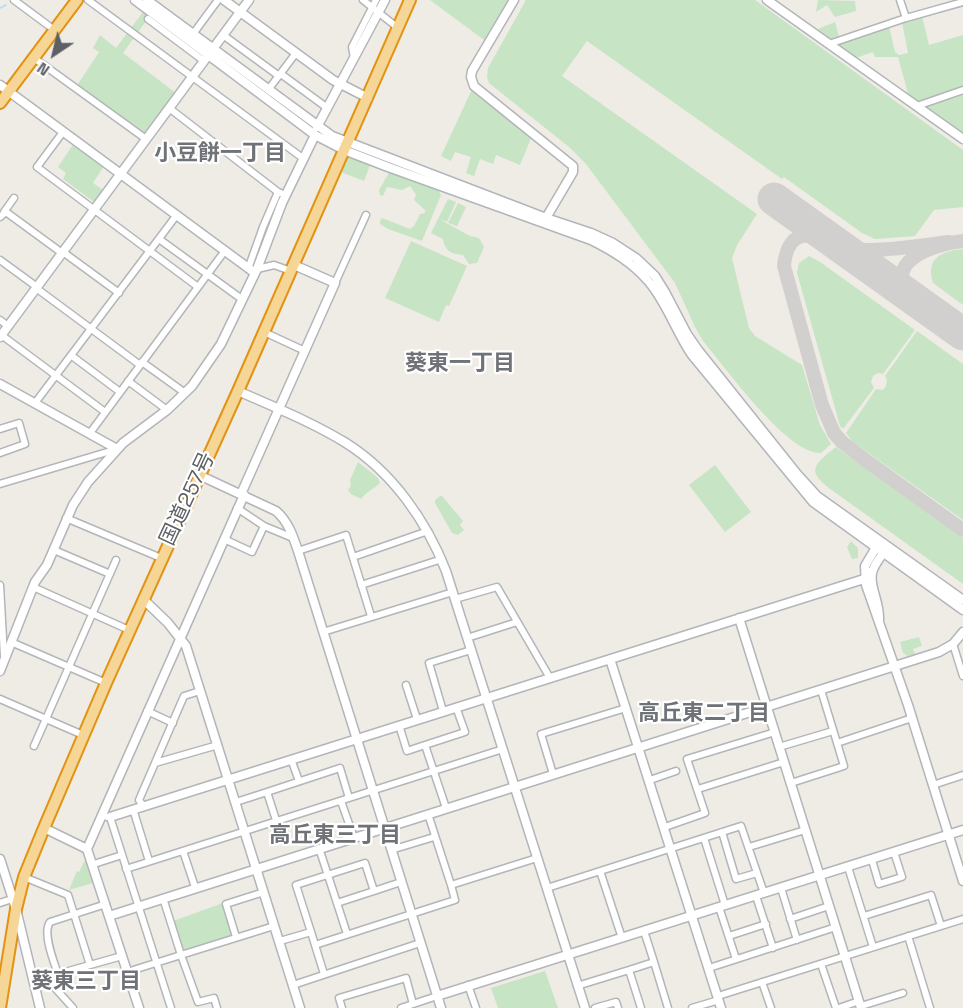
<!DOCTYPE html>
<meta charset="utf-8">
<style>
body{margin:0}
#map{position:relative;width:963px;height:1008px;overflow:hidden;background:#efece6;font-family:"Space Grotesk",sans-serif}
canvas{display:block}
.north{position:absolute;left:24px;top:24px;width:60px;height:60px;-webkit-text-stroke:4px #fff;paint-order:stroke;rotate:215deg;font-size:16px;font-weight:700;line-height:24px;text-align:center;color:#5d6165}
.north::after{content:'';display:block;margin:auto;width:21px;height:27px;background:#5d6165;clip-path:polygon(50% 0,100% 100%,50% 72%,0 100%)}
</style>
<div id="map">
<canvas width="963" height="1008"></canvas>
<div class="north">N</div>
</div>
<script>
const g = document.querySelector('canvas').getContext('2d');
g.lineJoin = 'round';
function fill(path, color) { g.fillStyle = color; g.fill(path, 'evenodd'); }
function trace(path, color, width, dash) { g.strokeStyle = color; g.lineWidth = width; g.lineCap = dash ? 'butt' : 'round'; g.setLineDash(dash || []); g.stroke(path); }
function drawText(font, color, halo, rows, align = 'center') {
  g.font = font + ' "Space Grotesk","Noto Sans JP",sans-serif'; g.lineWidth = 4.5; g.setLineDash([]); g.textBaseline = 'middle'; g.strokeStyle = halo; g.fillStyle = color; for (const [text, x, y, turn = 0] of rows) {
    g.save(); g.translate(x, y); g.rotate((+turn || 0) * Math.PI / 180); g.textAlign = isNaN(turn) ? turn : align; if (halo) g.strokeText(text, 0, 0); g.fillText(text, 0, 0); g.restore();
  }
}
fill(new Path2D(`
 M430,0H508L484,40Z
 M526,0H755L963,150V207L934,210L915,236L875,239L862,233L784,177L782,179L587,41L562,76L757,214L737,245L732,258L749,328L755,336L802,365L820,425L831,444L821,453C788,455 725,367 703,341L695,327L675,283L586,164L569,147L489,83L487,77L488,68Z
 M818,0L855,1L856,11L835,17L827,5L816,12Z
 M143,12L149,17L123,53L176,93L144,137L76,87L99,52L93,48L100,35L116,48Z
 M922,16L929,45L963,35V134L909,97L898,57H875L873,52L856,58L834,43L889,26L895,52L899,55L908,53L902,22Z
 M835,22L839,36L830,39L818,29Z
 M473,87L532,136L520,165L496,155L493,164L480,159L474,176L466,173L471,157L455,152L451,161L441,156Z
 M74,143L104,166L93,183L103,190L94,202L63,179L66,173L58,167Z
 M354,156L371,163L364,181L341,172L347,157Z
 M390,171L437,187L441,195L422,241L388,229L380,224V221L382,218L410,229L414,226L420,214L425,213V210L414,200L416,195L410,186L402,190L387,187L383,196L380,195L379,190Z
 M448,199L456,202L447,222L439,219L470,236L479,238L484,247L477,263L469,264L463,255C452,254 445,252 443,239L431,233Z
 M458,203L466,207L457,226L448,223Z
 M411,241L467,266L449,306L446,305L439,322L385,298Z
 M963,249V305L933,283C925,258 942,251 963,249Z
 M809,256L820,262L915,330L883,374L878,373L873,376L871,382L874,388L843,429L840,426L797,273L799,263Z
 M917,331L963,364V520L853,442L846,433L876,389L883,390L886,386L887,380L885,376Z
 M836,447L963,538V584L833,491C806,471 812,466 836,447Z
 M358,462L378,478L380,483C374,489 367,491 361,499L351,494L348,490L351,485L350,480Z
 M715,465L751,512L725,532L689,485Z
 M440,496H442L463,521L460,525L464,530L458,535L452,533L435,503V500Z
 M851,541L858,548V558L852,559L847,547Z
 M919,637L922,646L913,649L915,654L908,656L903,653L900,642Z
 M86,858L93,883L69,890L77,871L79,872Z
 M223,903L232,933L230,937L184,951L182,950L173,921Z
 M545,971L558,1008H498L491,988Z`), '#c7e4c4');
trace(new Path2D(`
 M0,8L6,5
 M365,29L374,11
 M245,285L248,278
 M124,437L154,414`), '#acddf9', 1.5);
trace(new Path2D(`
 M949,242C923,245 871,254 847,248C833,245 818,233 802,236C789,239 785,255 784,266L822,405L834,433L842,442L864,459L963,530
 M914,299C877,262 935,244 963,241`), '#d2d0ce', 14);
trace(new Path2D(`
 M774,199L963,334`), '#d2d0ce', 33);
const street = new Path2D(`
 M14,0L49,26
 M88,0L304,159
 M363,0L398,28
 M900,0L906,18L963,2
 M148,19L204,61
 M193,34L218,0
 M223,35L279,76
 M829,44L906,18
 M34,58L146,139
 M354,58L352,47L376,0
 M281,74L326,107
 M268,90L296,53
 M917,106L963,90
 M169,108L278,192
 M63,132L37,167L198,287
 M4,212L14,198
 M0,217L6,212L62,253
 M159,239L243,300
 M63,252L119,293
 M0,260L37,287
 M248,269L263,227L278,192L281,193
 M257,269L274,265L291,271
 M335,283L366,215
 M36,288L140,365
 M0,320L8,326
 M264,332L305,351
 M0,334L105,412
 M72,356L120,392
 M142,362L185,393
 M128,381L167,410
 M35,403L176,216
 M0,429L19,423L25,444L0,453
 M90,433L224,252
 M0,484L114,450
 M237,508L264,526
 M66,518L161,558
 M224,539L252,552L264,526L293,538
 M54,550L110,574
 M298,551L346,535L371,616
 M353,557L428,531
 M0,585L4,656
 M361,585L442,559
 M33,587L129,630
 M455,599L497,587L550,678
 M323,632L453,592
 M467,638L517,622
 M11,642L106,683
 M953,644L963,676
 M406,685L417,719
 M0,699L83,735
 M147,711L173,723
 M443,711L429,663L471,650
 M399,725L407,751L425,745L446,808
 M837,743L912,718
 M425,745L465,732L456,707
 M34,746L116,560
 M779,747L833,731
 M291,759L299,781
 M155,763L218,745
 M553,774L541,734L626,708
 M650,780L676,771
 M791,783L844,766L821,690
 M933,785L963,775
 M698,789L784,762
 M267,792L340,768L349,798
 M341,801L354,838
 M236,802L267,792L276,820
 M143,806L139,800L184,696L200,691
 M133,809L149,861
 M428,814L451,885
 M107,817H110L171,1008
 M665,827L705,813L687,759L775,732
 M722,832L736,879L757,873
 M704,838L725,905
 M749,847L805,830
 M319,848L337,903
 M391,850L434,837
 M183,851L195,887
 M872,860L879,884L902,877L894,852
 M94,864L122,855
 M848,867L873,947
 M126,869L503,749
 M600,871L622,938
 M24,877L68,895L90,965
 M547,888L741,826L764,893
 M781,888L797,940
 M374,891L401,882
 M756,896L773,948
 M0,903L12,899
 M719,907L736,959
 M864,916L931,895L941,926
 M790,919L829,906
 M644,931L654,962
 M311,932L296,885L365,863L374,891L337,903L347,934
 M729,936L766,924
 M908,936L930,1008
 M236,937L226,904L264,892
 M280,941L311,932L315,945
 M821,964L836,1008
 M709,968L836,927
 M629,970L654,962L668,1008
 M127,972L181,955L163,898
 M58,974C54,962 42,933 50,922L106,904
 M324,974L315,945L455,900L451,885L537,858
 M46,978L73,1008
 M33,981L122,956
 M762,982L771,1008
 M293,985L420,943
 M468,985L476,1008
 M577,986L629,970L641,1008
 M718,996L963,919
 M861,1006L903,993
 M217,1008L214,998L198,1002L181,955L274,926
 M342,1008L339,998L406,978L413,1004
 M401,1008L437,996
 M595,1008L616,1002L618,1008
 M692,1008L719,1000
 M839,1008L859,1001`);
const secondary = new Path2D(`
 M135,0L315,135L344,150L388,167L591,240C613,251 633,263 649,282C667,303 676,332 692,355L813,502L963,610
 M147,0L332,136L546,218L591,233L613,243L636,258L655,276L665,292L687,334L698,350L797,474L817,496L963,600
 M224,0L333,80L368,98
 M514,0L472,71L471,77L474,86L573,166V172L546,218L545,222
 M767,0L963,139
 M0,85L255,273
 M317,127L385,0
 M0,337L249,0
 M0,384L117,449
 M238,391C274,407 312,422 346,443C392,472 426,520 446,571L585,1008
 M199,475L276,511C288,521 293,536 298,551L441,1008
 M241,494L335,283L294,265
 M878,544L865,566L866,585L908,705L963,881
 M143,599L168,623L186,646L300,1008
 M739,618L861,1008
 M879,620C880,601 869,588 872,573C874,564 882,555 887,548
 M610,659L721,1008
 M0,671L35,582L47,565L73,505L88,482L123,443L167,410L192,386L221,344L257,269L282,203L315,135
 M110,817L864,579
 M44,828L87,849
 M0,859L16,909L40,1008
 M109,916L939,652L953,644L963,632
 M437,996L963,830
 M139,1008L87,849L244,495`);
const highway = new Path2D(`
 M0,103L77,0
 M0,1008L16,909L24,877L44,828L106,683L238,391L410,0`);
trace(street, '#b3b6b9', 9);
trace(secondary, '#b2b5b9', 11);
trace(highway, '#e39212', 14);
trace(street, '#fff', 6);
trace(secondary, '#fff', 8);
trace(highway, '#f5d697', 10);
drawText('21px', '#5d6165', '#fff', [
 ["国道257号",188,499,-65]
]);
drawText('bold 22px', '#6f7377', '#fff', [
 ["小豆餅一丁目",220,154],
 ["葵東一丁目",460,364],
 ["高丘東二丁目",704,714],
 ["高丘東三丁目",335,836],
 ["葵東三丁目",86,982]
]);
</script>
